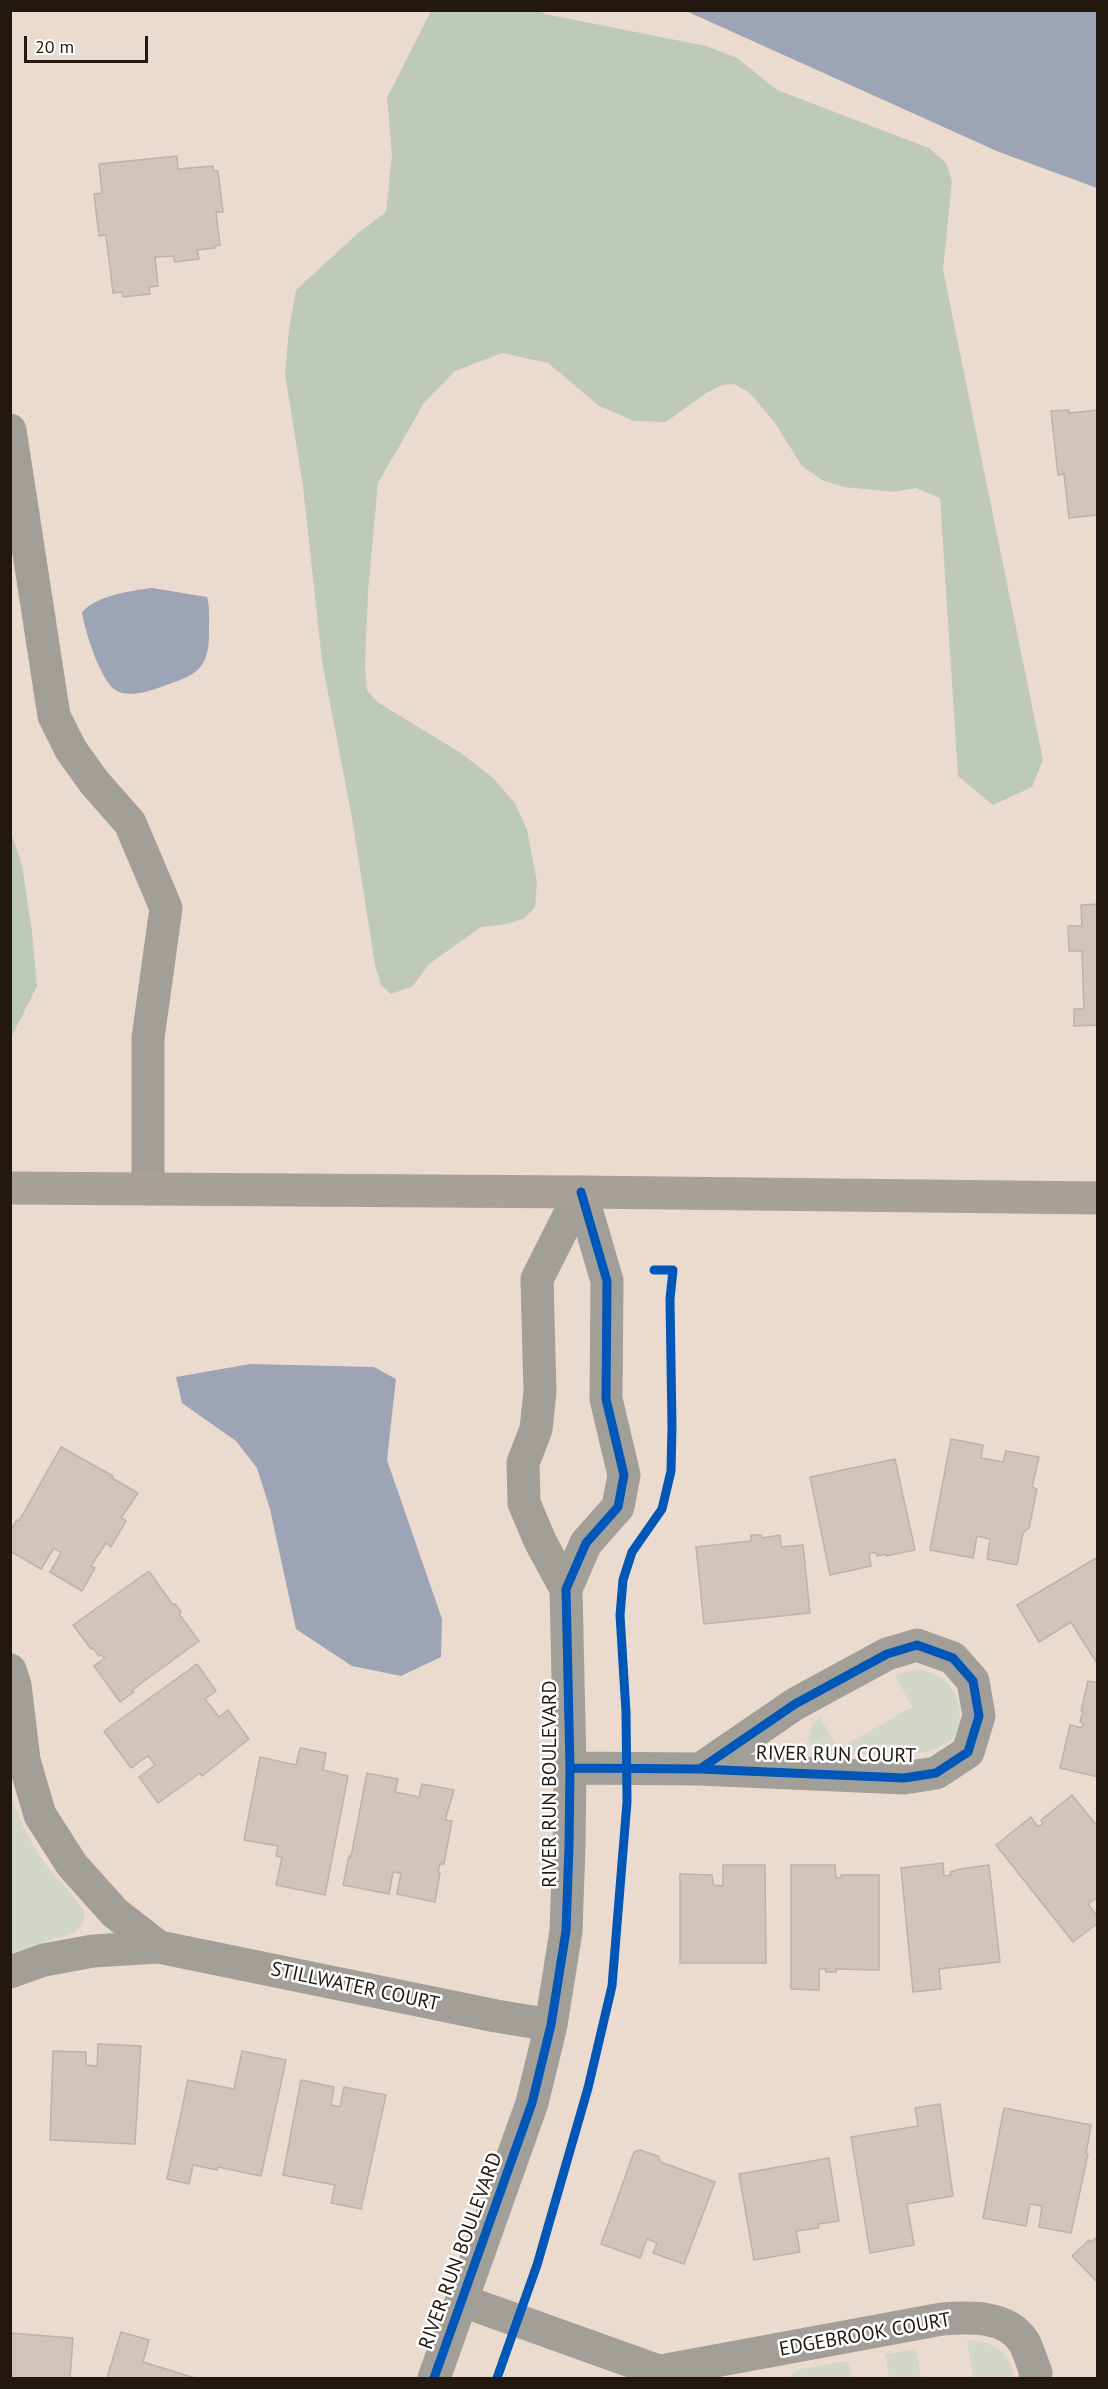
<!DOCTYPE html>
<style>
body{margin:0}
#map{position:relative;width:1108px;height:2389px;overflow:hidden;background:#ebdbce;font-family:"PT Sans",sans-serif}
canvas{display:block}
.frame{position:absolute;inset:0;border:12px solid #22180f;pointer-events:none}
.scale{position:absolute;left:24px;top:36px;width:124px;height:27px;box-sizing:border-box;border:3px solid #22180f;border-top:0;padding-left:8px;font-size:18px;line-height:21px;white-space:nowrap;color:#22180f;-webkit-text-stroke:4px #fff;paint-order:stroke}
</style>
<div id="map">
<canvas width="1108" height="2389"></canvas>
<div class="frame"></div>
<div class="scale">20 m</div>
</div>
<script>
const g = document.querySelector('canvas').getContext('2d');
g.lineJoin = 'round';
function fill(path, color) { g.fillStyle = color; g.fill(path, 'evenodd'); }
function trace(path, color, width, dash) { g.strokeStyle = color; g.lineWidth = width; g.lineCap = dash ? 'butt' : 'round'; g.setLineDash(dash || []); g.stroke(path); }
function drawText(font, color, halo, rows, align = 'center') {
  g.font = font + ' "PT Sans",sans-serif'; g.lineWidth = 5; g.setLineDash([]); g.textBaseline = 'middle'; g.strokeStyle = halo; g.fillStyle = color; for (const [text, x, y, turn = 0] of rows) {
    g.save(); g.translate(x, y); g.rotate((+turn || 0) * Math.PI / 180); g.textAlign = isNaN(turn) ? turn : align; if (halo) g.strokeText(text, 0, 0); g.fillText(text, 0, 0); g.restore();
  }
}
fill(new Path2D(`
 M918,1669C937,1673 953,1682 958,1702C972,1762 900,1755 864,1754C853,1754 826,1757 818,1751C803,1742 809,1725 820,1717L838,1749L912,1707L895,1675Z
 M11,1796C20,1825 35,1851 53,1874C64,1887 80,1899 85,1915L82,1925L74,1933L11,1953Z
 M977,2340C998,2345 1012,2356 1014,2378H966L973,2377L967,2341Z
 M916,2349L921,2378H889L885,2354Z
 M849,2361L852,2378H787L799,2369Z`), '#d2d7c9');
fill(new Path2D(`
 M431,11H540L545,14L706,46L737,58L777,90L929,148L946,163L952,181L943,270L1043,760L1032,787L993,805L958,776L940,498L916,488L894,492L844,487L822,480L802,466L775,423L750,393L734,384L722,385L706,393L666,422L634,421L599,406L548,363L502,353L455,371L424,403L378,483L368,591L365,666L367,690L377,702L461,753L493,778L515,803L527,830L537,882L535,907L525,918L507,924L481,927L429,964L413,986L391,994L381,985L375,965L352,818L322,661L303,486L285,374L289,330L296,290L357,234L386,212L392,155L387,98Z
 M11,832L22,865L32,932L37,986L11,1038Z`), '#bec9b7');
fill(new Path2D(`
 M686,11H1097V188L999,152Z
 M152,588L207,597C210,607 209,619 209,629C210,673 194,675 158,688C147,692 128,697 117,691C101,684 84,628 82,612C98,595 130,591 152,588Z
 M250,1364L374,1367L396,1379L387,1460L442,1619L441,1657L401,1676L352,1666L296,1629L270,1509L257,1468L236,1441L182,1403L176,1377Z`), '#9da4b5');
const building = new Path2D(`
 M177,156L178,169L213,166V171H218L223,212H216L220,245L215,246V248L197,250L199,259L175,262L173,256L155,257L158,286L149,287L150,294L123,297L122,292L113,293L106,235L99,236L94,194L102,193L99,164Z
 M1069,410V413L1098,410V515L1069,518L1064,474L1058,475L1051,411Z
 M1098,904V1025L1074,1026V1009H1084L1082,951H1069L1068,926H1082L1081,905Z
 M951,1439L983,1445L981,1458L1003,1462L1006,1451L1039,1457L1032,1487L1037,1489L1029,1528L1023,1533L1017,1565L987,1559L990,1539L977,1536L973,1558L930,1550Z
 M61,1447L113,1476L112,1478L138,1493L121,1518L126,1521L111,1547L106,1543L91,1566L95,1568L82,1591L50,1572L61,1553L54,1548L41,1569L10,1551V1531L17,1520L19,1521Z
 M895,1459L915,1550L886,1556V1554L877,1556L876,1552L869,1554L871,1566L830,1575L810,1477Z
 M751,1535H761L762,1538L780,1535L781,1547L803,1545L810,1613L704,1624L696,1547L751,1541Z
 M1098,1557V1661L1096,1662L1071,1622L1039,1642L1017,1605Z
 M149,1571L173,1605L175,1604L181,1612L179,1614L199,1641L132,1690L134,1692L120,1702L94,1666L105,1658L101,1655L99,1656L93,1648L91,1649L73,1625Z
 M197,1664L216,1691L205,1699L219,1717L228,1710L249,1739L202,1776L200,1773L158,1803L139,1777L155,1765L148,1756L131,1768L104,1731Z
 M1088,1681L1098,1683V1777L1060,1768L1070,1725L1082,1728L1083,1723L1080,1722L1083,1711H1081Z
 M300,1748L326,1753L323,1770L348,1776L325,1895L276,1885L282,1857L276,1856L278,1846L244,1840L260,1757L296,1765Z
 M367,1773L398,1779L395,1792L419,1797L422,1784L454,1790L445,1820L452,1821L444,1864H440L438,1872L440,1873L435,1902L397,1894L401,1873L393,1872L389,1894L343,1885L349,1856L351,1857Z
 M1072,1795L1098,1827V1897L1088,1904L1098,1917V1923L1073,1942L996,1845L1031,1817L1038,1827L1043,1823L1041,1820Z
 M943,1863L944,1876L951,1875L950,1872L960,1869L989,1865L1000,1962L939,1969L941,1989L913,1992L901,1868Z
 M723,1865H765L766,1963H680V1874L712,1875L713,1885L723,1886Z
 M791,1865H835L836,1878H842L841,1875H879V1970L836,1969V1972H826V1969H819V1990L791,1989Z
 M98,2044L141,2046L135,2144L50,2140L53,2051L86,2052V2065L97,2066Z
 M242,2051L286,2060L261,2176L218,2167L217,2170L193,2165L189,2184L167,2179L188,2080L234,2089Z
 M301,2080L334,2087L331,2105L340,2107L344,2087L386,2095L361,2209L331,2203L335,2185L283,2175Z
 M940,2104L953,2196L907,2204L914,2245L870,2253L851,2137L918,2126L915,2108Z
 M1004,2108L1091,2125L1086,2154H1088L1071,2233L1039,2227L1042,2206L1030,2204L1026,2226L983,2218Z
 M640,2150L658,2156L661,2162L715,2182L684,2264L653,2253L657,2243L647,2239L640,2258L601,2244L634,2152Z
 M829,2158L839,2221L818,2224L819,2228L796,2231L800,2252L754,2260L739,2174Z
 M1098,2236V2283L1072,2256L1089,2240L1091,2242Z
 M121,2332L149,2340L143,2362L195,2378H107Z
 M10,2333L73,2338L70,2378H10Z`);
fill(building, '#d2c4bb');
trace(building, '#bfb1a9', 1.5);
trace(new Path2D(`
 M10,430L54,716L71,750L94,782L130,823L166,908L148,1038V1189
 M566,1589L540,1541L524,1503L523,1463L536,1429L540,1392L537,1279L581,1192
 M10,1670L15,1685L24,1760L40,1815L72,1865L115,1913L159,1947
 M570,1768L700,1769L904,1778L936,1773L968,1752L979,1716L973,1681L953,1658L917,1645L887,1654L795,1704L700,1769
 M10,1972L44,1960L93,1951L159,1947L496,2016L551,2025
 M463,2301L678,2378
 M661,2371L942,2319C970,2317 1007,2315 1024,2342C1029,2351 1032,2363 1036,2373L1035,2378
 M434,2378L532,2103L551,2025L566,1931L569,1846L570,1768L566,1589L586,1543L618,1507L624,1475L606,1399L607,1281L581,1192`), '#a19f98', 33);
trace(new Path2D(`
 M10,1188L581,1192L1098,1198`), '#a7a198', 33);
trace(new Path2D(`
 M570,1768L700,1769L904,1778L936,1773L968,1752L979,1716L973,1681L953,1658L917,1645L887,1654L795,1704L700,1769
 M434,2378L532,2103L551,2025L566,1931L569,1846L570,1768L566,1589L586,1543L618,1507L624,1475L606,1399L607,1281L581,1192
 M497,2378L537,2265L588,2088L612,1986L627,1802L626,1712L620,1615L623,1580L632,1552L662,1509L671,1471L672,1426L670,1299L673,1270H654`), '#0057b8', 9);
drawText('20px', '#22180f', '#fff', [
 ["RIVER RUN COURT",836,1755,1],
 ["RIVER RUN BOULEVARD",550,1784,-90],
 ["STILLWATER COURT",355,1987,12],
 ["RIVER RUN BOULEVARD",461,2251,-70],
 ["EDGEBROOK COURT",865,2335,-10]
]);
</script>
